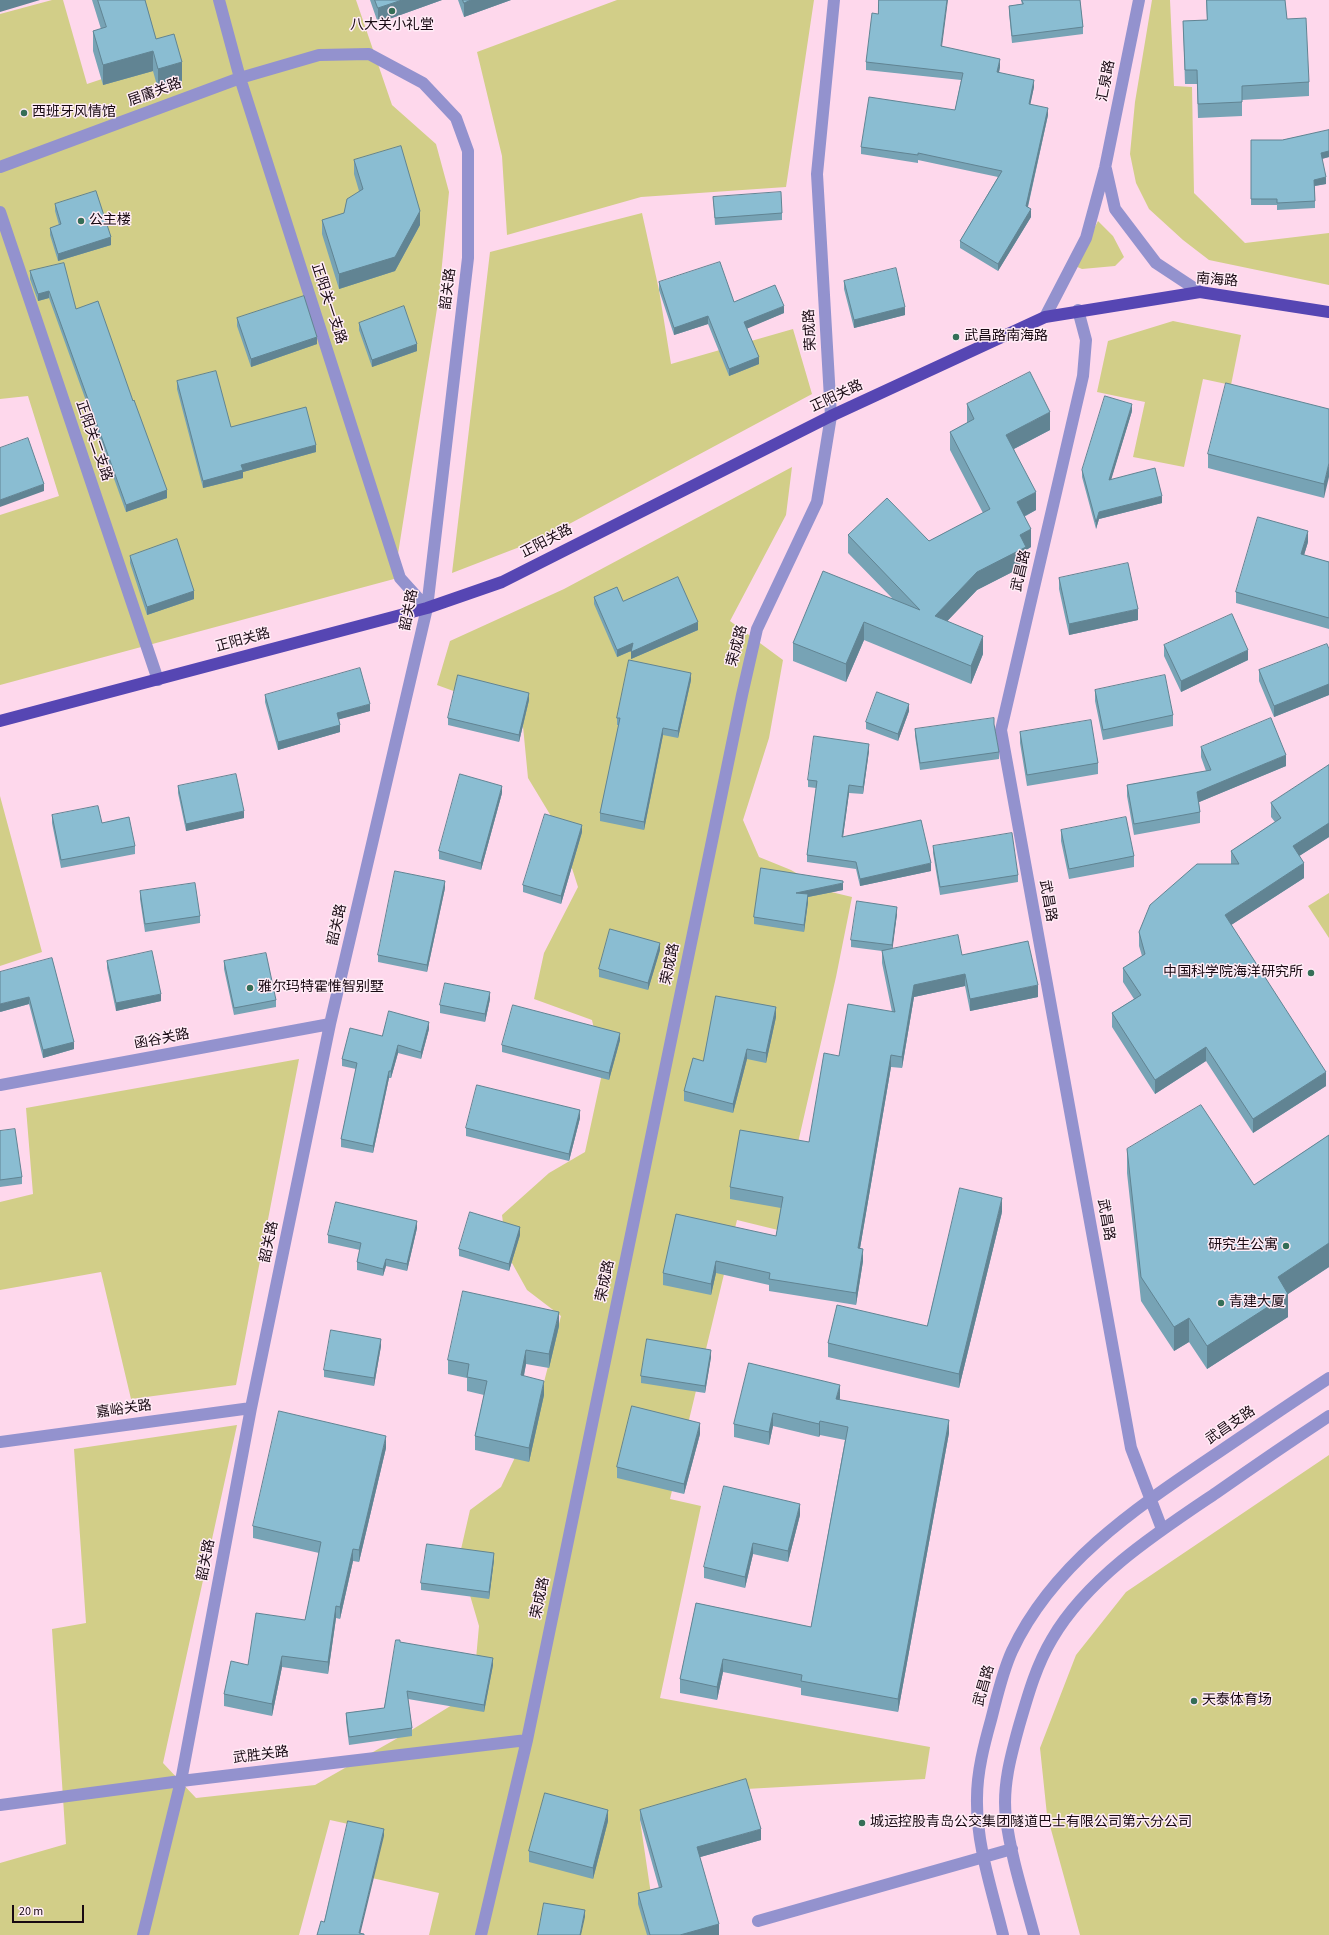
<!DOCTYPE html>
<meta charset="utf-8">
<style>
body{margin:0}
#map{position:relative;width:1329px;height:1935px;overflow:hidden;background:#fed8ec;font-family:"Source Sans 3",sans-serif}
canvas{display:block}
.scale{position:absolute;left:12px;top:1905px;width:72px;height:18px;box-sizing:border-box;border:2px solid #180912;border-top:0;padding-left:5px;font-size:12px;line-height:14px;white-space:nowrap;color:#180912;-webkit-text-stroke:3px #ffecf6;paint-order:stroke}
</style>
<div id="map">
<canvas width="1329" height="1935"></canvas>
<div class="scale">20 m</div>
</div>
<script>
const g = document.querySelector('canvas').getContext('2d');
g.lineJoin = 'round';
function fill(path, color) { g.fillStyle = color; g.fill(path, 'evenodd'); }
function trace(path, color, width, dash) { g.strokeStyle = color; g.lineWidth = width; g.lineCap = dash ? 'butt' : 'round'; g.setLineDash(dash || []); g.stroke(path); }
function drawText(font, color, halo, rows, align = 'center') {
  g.font = font + ' "Source Sans 3","Noto Sans SC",sans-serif'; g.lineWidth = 3; g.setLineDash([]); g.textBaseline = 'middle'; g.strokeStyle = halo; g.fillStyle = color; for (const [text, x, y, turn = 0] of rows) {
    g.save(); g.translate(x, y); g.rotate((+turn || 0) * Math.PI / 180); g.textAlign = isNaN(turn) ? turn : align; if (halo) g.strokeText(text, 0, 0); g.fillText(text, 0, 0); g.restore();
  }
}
fill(new Path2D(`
 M52,0H63L87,84L147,64L128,0H356L392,105L436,144L449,192L439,296L394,579L0,685V515L59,496L28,396L0,399V14Z
 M617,0H814L786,187L641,197L507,235L502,156L477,52Z
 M1152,0H1170L1174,86L1192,87L1194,193L1245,243L1329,233V285L1209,260L1183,240L1149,209L1136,183L1130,154L1135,102Z
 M642,213L659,290L671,364L793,329L812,394L543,538L452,573L490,252Z
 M1098,221L1113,236L1124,257L1115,266L1082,269L1075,266Z
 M1173,321L1241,335L1231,385L1203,379L1184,467L1133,457L1145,402L1097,392L1108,341Z
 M792,467L786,515L730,621L783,660L769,738L743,820L759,857L791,870L827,891L852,897L836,977L778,1230L737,1220L670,1499L701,1506L660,1698L930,1747L925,1779L746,1789L640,1820L657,1935H429L439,1893L354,1874L362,1827L330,1820L299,1935H0V1863L66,1844L52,1629L86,1623L74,1449L237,1425L163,1763L196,1798L315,1785L410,1731L473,1692L479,1626L459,1558L470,1510L501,1487L536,1413L561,1316L527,1290L507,1254L502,1215L549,1173L585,1152L603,1069L592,1020L534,999L544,953L578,887L560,831L528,778L522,716L437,685L450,641L564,589Z
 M0,796L42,952L0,966Z
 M1329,893V938L1308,906Z
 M299,1059L236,1385L131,1399L101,1272L0,1290V1202L33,1194L26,1108Z
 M1329,1455V1935H1080L1047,1815L1040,1748L1076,1655L1126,1592Z`), '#d2ce88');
trace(new Path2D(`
 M219,0L240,78L400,578L427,608
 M0,167L240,78L319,55L369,54L423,83L456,118L468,151V258L427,608L330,1024L251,1408L181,1781L143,1935
 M1106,169L1115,209L1156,263L1200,292
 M0,212L158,680
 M1078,310L1086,340L1083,376L1001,730L1131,1448L1162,1529
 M1045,317L1086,238L1105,168L1139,0
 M0,1085L330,1024
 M0,1442L251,1408
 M0,1805L181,1781L527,1740
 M758,1921L1012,1849
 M481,1935L527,1740L742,695L757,629L817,502L831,416L817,174L834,0
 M1003,1935C992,1890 976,1844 977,1798C977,1772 984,1745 991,1720C997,1697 1002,1673 1012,1651C1052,1565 1133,1510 1210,1458C1250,1431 1289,1404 1329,1378
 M1034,1935C1024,1897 1011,1858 1006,1818C1002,1787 1011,1755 1019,1726C1028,1695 1036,1666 1052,1639C1088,1577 1158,1532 1216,1493C1253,1467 1291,1441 1329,1416`), '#9392ce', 12);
trace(new Path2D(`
 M0,721L427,608L502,582L831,416L1045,317L1200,292L1329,312`), '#5646b3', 12);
fill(new Path2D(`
 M92,0H145L156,39L182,82L158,89L153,71L103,85L93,51V31L101,29Z
 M370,0H442L378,23Z
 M458,0H511L464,17Z
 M1021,0H1080L1083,27V34L1012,43L1009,13V6L1022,4Z
 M1206,0H1285L1287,19L1309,82V96L1242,100V116L1198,118L1197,84H1185L1183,21L1207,20Z
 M942,46L1000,67L999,73L1034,87L1030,104L1048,115L1028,207L1031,217L998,271L960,248V241L998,177L918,160V163L861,154V147L955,110L961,80L866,70V62Z
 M1329,130V157L1322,159L1326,184L1315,186V208L1277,210V205H1251V140H1282Z
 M354,160L420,225L395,271L339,289L322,234V220L344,213L359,191L354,174Z
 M713,197L782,213V220L715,225Z
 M55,204L111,245L58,261L50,235V228L59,225L55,211Z
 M30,271L76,309L167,498L126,512L49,298L38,301L30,279Z
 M844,281L905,315L854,328L844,289Z
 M659,282L734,302L784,313L747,328L759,364L729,376L708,324L674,335L659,290Z
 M237,318L317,344L251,367L237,326Z
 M359,323L417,351L372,367L359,330Z
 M177,381L231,427L316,452L243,472V478L203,488L177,389Z
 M967,404L1050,430L1014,449L1036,510L1024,517L1031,547L1026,550V565L977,590L947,621L983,654L971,684L864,640L846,682L793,661V643L892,598L848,553V535L929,541L983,513L950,450V432L967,423Z
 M1329,409L1324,498L1208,468V454Z
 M1132,411L1111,479L1162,503L1099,519L1096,529L1082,477V470Z
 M1308,542L1304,555L1329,562V629L1236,603V592Z
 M130,556L194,599L147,615L130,563Z
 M1059,578L1138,620L1069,635L1059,589Z
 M594,597L623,601L698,630L631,659V651L617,657L594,604Z
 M1164,645L1248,660L1181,692L1164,656Z
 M1329,649V695L1274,717L1259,681V670Z
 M691,680L678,738L663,735L644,830L600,821V813L619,725H617V718Z
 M1095,690L1173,715V726L1103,740L1095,701Z
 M265,695L370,711L339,719L340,732L278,750L265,702Z
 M529,700L519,742L448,725V718Z
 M909,711L898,741L866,729V722Z
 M994,727L999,752V759L920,770L915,736V729Z
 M1020,732L1098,763V774L1027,786L1020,743Z
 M1201,747L1286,766L1199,802L1200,812V823L1134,835L1127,796V785L1206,771L1201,757Z
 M869,751L863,794L849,793L843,837L931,871L860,886L856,869L807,862V855L816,788L808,787V780Z
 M1329,765V837L1299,856L1304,878L1231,925L1326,1086L1253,1133L1206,1061L1155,1094L1112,1027V1013L1134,999L1123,982V968L1142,956L1139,946V932L1231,864V851L1275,822L1271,817V803Z
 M178,786L244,818L186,831L178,793Z
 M502,793L481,870L439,859V851Z
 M52,815L102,823L135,846V854L61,868L52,823Z
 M1061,830L1134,856V867L1069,879L1061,841Z
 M582,832L561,904L523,892V885Z
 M933,846L1018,875V882L940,895L933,853Z
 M761,868L843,890L808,897V902L804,932L754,924V917Z
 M445,888L427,972L378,962V955Z
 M140,891L200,916V923L145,932L140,899Z
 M897,914L892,949L962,955L1038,997L970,1011L965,986L914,997L902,1068L891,1067L860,1248L863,1261L856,1305L769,1291V1285L716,1273L711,1295L663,1285V1273L776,1236L781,1208L730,1199V1187L809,1142L839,1056L892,1012L882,963V951L851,947V940Z
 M660,950L648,990L599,977V969Z
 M52,958L74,1049L43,1058L29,1004L0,1012Z
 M107,961L161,1001L116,1011L107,968Z
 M224,961L276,1000V1007L234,1015L224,969Z
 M490,999L485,1022L440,1013V1005Z
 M776,1017L766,1063L747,1059L733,1113L684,1101V1091L703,1061Z
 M429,1029L421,1059L398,1053L391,1078H389L373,1153L341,1147V1139L356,1069L342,1066V1059L382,1036Z
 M620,1040L609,1080L502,1052V1045Z
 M580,1118L569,1161L466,1136V1128Z
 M0,1131L22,1177V1184L0,1187Z
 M1329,1135V1267L1288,1294V1317L1207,1369L1189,1342L1174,1351L1141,1301L1127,1173V1149L1254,1185Z
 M1002,1212L959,1388L828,1357V1343L927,1326Z
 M417,1228L407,1271L386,1266L383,1276L357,1270V1262L360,1250L328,1243V1235Z
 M520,1235L509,1271L459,1256V1249Z
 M559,1326L549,1368L526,1364L524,1376L544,1395L529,1462L475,1450V1436L484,1395L467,1391V1378L448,1374V1360Z
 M381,1346L374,1386L324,1377V1370Z
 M711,1357L705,1393L641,1383V1376Z
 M749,1363L840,1398L839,1400L949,1433L898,1712L801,1695V1688L723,1672L717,1700L680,1693V1679L696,1603L811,1627L845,1440L820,1435L819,1437L773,1426L769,1445L734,1437V1424Z
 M700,1434L684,1494L617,1478V1467Z
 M386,1448L359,1562L353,1561L340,1619L336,1618L328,1674L282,1667L272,1716L224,1706V1694L305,1620L319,1553L253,1538V1526Z
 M800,1515L788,1562L753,1554L745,1588L704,1578V1567Z
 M494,1560L489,1599L421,1590V1583Z
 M400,1642L493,1665L484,1712L408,1699L412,1728V1736L349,1745L346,1721V1713L384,1708Z
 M640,1810L761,1840L700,1857L719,1935H647L638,1904V1893L659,1888L640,1820Z
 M608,1821L593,1879L529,1862V1851Z`), '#77a3b5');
fill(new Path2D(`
 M0,0H40L0,12Z
 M402,0H442L378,23V8Z
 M471,0H511L464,17V3Z
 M947,0H948L941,54V46Z
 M153,51V71L103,85V65Z
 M1000,59V67L997,80V72Z
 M182,62V82L158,89V69Z
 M1034,80V87L1029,111V104Z
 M1048,108V115L1026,214V206Z
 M1329,151V157L1321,159V153Z
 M1326,177V184L1314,186V180Z
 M1031,209V217L998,271V264Z
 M420,211V225L395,271L339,289V274Z
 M111,237V245L58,261V254Z
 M49,291V298L38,301V294Z
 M784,306V313L744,330V322Z
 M905,307V315L854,328V320Z
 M708,316V324L674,335V328Z
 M317,337V344L251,367V359Z
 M417,344V351L372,367V360Z
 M759,357V364L729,376V369Z
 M1132,404V411L1109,487V480Z
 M1050,412V430L1006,453V435Z
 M316,445V452L243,472V478L203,488V481L241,465Z
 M1329,463V477L1324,498V484Z
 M44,484V491L0,507V500Z
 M167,490V498L126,512V505Z
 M1036,492V510L1017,520V502Z
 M1162,496V503L1099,519L1096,529V522L1099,512Z
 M1031,529V547L1026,550V565L977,590L935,634V616L977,572L1020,535Z
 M1308,531V542L1301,565V554Z
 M194,591V599L147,615V607Z
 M1138,609V620L1069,635V624Z
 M698,622V630L631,659V652Z
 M864,622V640L846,682V664Z
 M983,636V654L971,684V666Z
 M633,643V650L617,657V650Z
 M1248,650V660L1181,692V681Z
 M691,673V680L678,738V731Z
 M1329,684V695L1274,717V706Z
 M529,693V700L519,742V735Z
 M370,704V711L337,720V713Z
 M909,704V711L898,741V734Z
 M340,725V732L278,750V742Z
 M663,728V735L644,830V822Z
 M869,744V751L863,794V787Z
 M1286,755V766L1197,803V792Z
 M849,785V793L842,844V837Z
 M502,786V793L481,870V863Z
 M244,811V818L186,831V824Z
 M1329,823V837L1293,860V846Z
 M582,825V832L561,904V896Z
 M931,863V871L860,886V879Z
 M1304,863V878L1225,929V915Z
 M445,881V888L427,972V965Z
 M843,883V890L808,897V902L804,932V925L796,893Z
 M897,907V914L892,953V945Z
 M660,943V950L648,990V983Z
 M965,974V986L914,997L902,1068V1057L914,985Z
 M1038,985V997L970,1011V999Z
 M490,992V999L485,1022V1014Z
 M161,994V1001L116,1011V1003Z
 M29,997V1004L0,1012V1004Z
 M776,1007V1017L766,1063V1053Z
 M429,1022V1029L421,1059V1052Z
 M620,1033V1040L609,1080V1073Z
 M74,1042V1049L43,1058V1050Z
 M398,1045V1053L391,1078V1071Z
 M1206,1047V1061L1155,1094V1080Z
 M747,1049V1059L733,1113V1104Z
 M891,1055V1067L858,1260V1248Z
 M389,1071V1078L373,1153V1146Z
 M1326,1072V1086L1253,1133V1119Z
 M580,1110V1118L569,1161V1154Z
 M1002,1198V1212L959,1388V1374Z
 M417,1221V1228L407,1271V1264Z
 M520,1227V1235L509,1271V1264Z
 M1329,1243V1267L1288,1294V1317L1207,1369V1346L1278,1277Z
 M863,1249V1261L856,1305V1293Z
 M386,1259V1266L383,1276V1269Z
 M716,1261V1273L711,1295V1284Z
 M559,1312V1326L549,1368V1354Z
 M1189,1318V1342L1174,1351V1327Z
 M381,1339V1346L374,1386V1378Z
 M526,1350V1364L521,1389V1375Z
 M711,1350V1357L705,1393V1386Z
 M544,1381V1395L529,1462V1448Z
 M840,1385V1398L836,1413V1399Z
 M773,1413V1426L769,1445V1432Z
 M949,1420V1433L898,1712V1699Z
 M820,1421V1435L819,1437V1424Z
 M700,1423V1434L684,1494V1484Z
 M386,1436V1448L359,1562V1550Z
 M800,1504V1515L788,1562V1551Z
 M753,1543V1554L745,1588V1577Z
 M353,1549V1561L340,1619V1607Z
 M494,1553V1560L489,1599V1592Z
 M336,1606V1618L328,1674V1662Z
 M282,1656V1667L272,1716V1704Z
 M493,1658V1665L484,1712V1705Z
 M723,1659V1672L717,1700V1687Z
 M608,1810V1821L593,1879V1868Z
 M384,1829V1836L360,1935L359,1933Z
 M761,1829V1840L697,1858V1847Z
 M585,1910V1917L581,1935H580Z
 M719,1924V1935H680Z`), '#618493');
const building = new Path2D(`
 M98,0H145L156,39L174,34L182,62L158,69L153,51L103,65L93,31L106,27Z
 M375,0H402L378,8Z
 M463,0H471L464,3Z
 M879,0H947L941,46L1000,59L997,72L1034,80L1029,104L1048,108L1026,206L1031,209L998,264L960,241L1002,171L918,153V155L861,147L869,97L955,110L963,73L866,62L872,13L878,14Z
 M1022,0H1080L1083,27L1012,36L1009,6L1023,4Z
 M1207,0H1285L1287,19L1306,18L1309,82L1242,86V102L1198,104L1197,70H1185L1183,21L1207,20Z
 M1329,130V151L1321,153L1326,177L1314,180L1315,201L1277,203V199H1251V140H1282Z
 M401,146L420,211L395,257L339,274L322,220L344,213L347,199L363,189L354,160Z
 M96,191L111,237L58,254L50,228L61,224L55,204Z
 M781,192L782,213L715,218L713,197Z
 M720,262L734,302L775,285L784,306L744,322L759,357L729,369L708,316L674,328L659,282Z
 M64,263L76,309L98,301L133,401L134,400L167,490L126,505L49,291L38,294L30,271Z
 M896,268L905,307L854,320L844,281Z
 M304,296L317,337L251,359L237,318Z
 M404,306L417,344L372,360L359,323Z
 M216,371L231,427L306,407L316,445L241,465L243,470L203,481L177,381Z
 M1030,372L1050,412L1006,435L1036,492L1017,502L1031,529L1020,535L1026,547L977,572L935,616L983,636L971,666L864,622L846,664L793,643L823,571L920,610L848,535L887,498L929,541L990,509L950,432L974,419L967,404Z
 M1226,383L1329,409V463L1324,484L1208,454Z
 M1105,396L1132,404L1109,480L1155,468L1162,496L1099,512L1096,522L1082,470Z
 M28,438L44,484L0,500V448Z
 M1258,517L1308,531L1301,554L1329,562V618L1236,592Z
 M177,539L194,591L147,607L130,556Z
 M1128,563L1138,609L1069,624L1059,578Z
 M678,577L698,622L631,652L633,643L617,650L594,597L617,587L623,601Z
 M1232,614L1248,650L1181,681L1164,645Z
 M1327,644L1329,649V684L1274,706L1259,670Z
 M629,660L691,673L678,731L663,728L644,822L600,813L620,718H617Z
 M360,668L370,704L337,713L340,725L278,742L265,695Z
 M458,675L529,693L519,735L448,718Z
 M1165,675L1173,715L1103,730L1095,690Z
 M877,692L909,704L898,734L866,722Z
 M994,718V724L999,752L920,763L915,729Z
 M1271,718L1286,755L1197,792L1200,812L1134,824L1127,785L1211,770L1201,747Z
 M1091,720L1098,763L1027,775L1020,732Z
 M814,736L869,744L863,787L849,785L842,837L921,820L931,863L860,879L856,862L807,855L817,781L808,780Z
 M1329,765V823L1293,846L1304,863L1225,915L1326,1072L1253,1119L1206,1047L1155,1080L1112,1013L1141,995L1123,968L1145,954L1139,932L1150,905L1197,864H1239L1231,851L1281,818L1271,803Z
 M236,774L244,811L186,824L178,786Z
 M460,774L502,786L481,863L439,851Z
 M98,806L102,823L129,817L135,846L61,860L52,815Z
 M545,814L582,825L561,896L523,885Z
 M1126,817L1134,856L1069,869L1061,830Z
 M1012,833L1018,875L940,887L933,846Z
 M761,868L843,881V883L796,893L808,894L804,925L754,917Z
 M395,871L445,881L427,965L378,955Z
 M195,883L200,916L145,924L140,891Z
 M857,901L897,907L892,945L851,940Z
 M610,929L660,943L648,983L599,969Z
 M958,935L962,955L1028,941L1038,985L970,999L965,974L914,985L902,1057L891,1055L858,1248L863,1249L856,1293L769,1279L770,1273L716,1261L711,1284L663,1273L676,1214L776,1236L783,1197L730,1187L740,1130L809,1142L824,1053L839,1056L848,1004L895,1012L882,951Z
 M152,951L161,994L116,1003L107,961Z
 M266,953L276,1000L234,1008L224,961Z
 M52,958L74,1042L43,1050L29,997L0,1004V972Z
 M445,983L490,992L485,1014L440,1005Z
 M716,996L776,1007L766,1053L747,1049L733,1104L684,1091L693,1058L703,1061Z
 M513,1005L620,1033L609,1073L502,1045Z
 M389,1011L429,1022L421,1052L398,1045L391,1071H389L373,1146L341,1139L357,1063L342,1059L350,1028L382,1036Z
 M477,1085L580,1110L569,1154L466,1128Z
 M1201,1105L1254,1185L1329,1135V1243L1278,1277L1288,1294L1207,1346L1189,1318L1174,1327L1141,1277L1127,1149Z
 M15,1129L22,1177L0,1180V1131Z
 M960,1188L1002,1198L959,1374L828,1343L837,1305L927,1326Z
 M336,1202L417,1221L407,1264L386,1259L383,1269L357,1262L361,1243L328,1235Z
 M470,1212L520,1227L509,1264L459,1249Z
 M463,1291L559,1312L549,1354L526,1350L521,1375L544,1381L529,1448L475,1436L487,1381L467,1377L469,1364L448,1360Z
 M331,1330L381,1339L374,1378L324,1370Z
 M647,1339L711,1350L705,1386L641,1376Z
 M749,1363L840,1385L836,1399L949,1420L898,1699L801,1681L802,1675L723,1659L717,1687L680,1679L696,1603L811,1627L848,1427L820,1421L819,1424L773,1413L769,1432L734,1424Z
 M632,1406L700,1423L684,1484L617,1467Z
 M279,1411L386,1436L359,1550L353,1549L340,1607L336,1606L328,1662L282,1656L272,1704L224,1694L231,1661L248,1665L256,1613L305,1620L321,1542L253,1526Z
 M724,1486L800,1504L788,1551L753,1543L745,1577L704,1567Z
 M427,1544L494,1553L489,1592L421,1583Z
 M396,1640H400V1642L493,1658L484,1705L407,1691L412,1728L349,1737L346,1713L384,1708Z
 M746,1779L761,1829L697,1847L719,1924L680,1935H650L638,1893L662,1887L640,1810Z
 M545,1793L608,1810L593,1868L529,1851Z
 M348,1821L384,1829L359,1933L364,1934V1935H317L321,1921L324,1922Z
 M544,1903L585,1910L580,1935H538Z`);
fill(building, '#8abdd2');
trace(building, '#618493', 1);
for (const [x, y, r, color] of [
 [392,11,4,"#356e57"],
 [24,113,4,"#356e57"],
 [81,221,4,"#356e57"],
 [956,337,4,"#356e57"],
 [1311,973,4,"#356e57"],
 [250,988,4,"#356e57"],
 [1286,1246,4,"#356e57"],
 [1221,1303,4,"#356e57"],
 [1194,1701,4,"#356e57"],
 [862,1823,4,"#356e57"]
]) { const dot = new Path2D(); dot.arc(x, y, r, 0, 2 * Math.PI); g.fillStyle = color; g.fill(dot); trace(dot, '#ffecf6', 1.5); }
drawText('14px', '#180912', '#ffecf6', [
 ["八大关小礼堂",392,26,"center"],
 ["西班牙风情馆",32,113],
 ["公主楼",89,221],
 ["武昌路南海路",964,337],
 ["中国科学院海洋研究所",1303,973,"right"],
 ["雅尔玛特霍惟智别墅",258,988],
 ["研究生公寓",1278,1246,"right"],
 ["青建大厦",1229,1303],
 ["天泰体育场",1202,1701],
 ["城运控股青岛公交集团隧道巴士有限公司第六分公司",870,1823]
], 'left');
drawText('14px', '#180912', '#ffecf6', [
 ["汇泉路",1107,81,-79],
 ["居庸关路",155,93,-20],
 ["南海路",1217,281,4],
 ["韶关路",449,289,-83],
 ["正阳关一支路",328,304,72],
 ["荣成路",811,330,-93],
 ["正阳关路",837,397,-25],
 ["正阳关二支路",93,441,71],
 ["正阳关路",547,542,-27],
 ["武昌路",1022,571,-77],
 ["韶关路",410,610,-79],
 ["正阳关路",243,641,-15],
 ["荣成路",738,646,-75],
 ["武昌路",1047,901,80],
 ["韶关路",338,925,-77],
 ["荣成路",671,964,-78],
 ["函谷关路",162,1040,-11],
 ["武昌路",1105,1220,80],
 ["韶关路",270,1242,-78],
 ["荣成路",606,1281,-78],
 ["嘉峪关路",124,1410,-8],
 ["武昌支路",1231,1426,-34],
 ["韶关路",207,1560,-79],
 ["荣成路",541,1598,-78],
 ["武昌路",985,1686,-74],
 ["武胜关路",261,1756,-7]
]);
</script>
